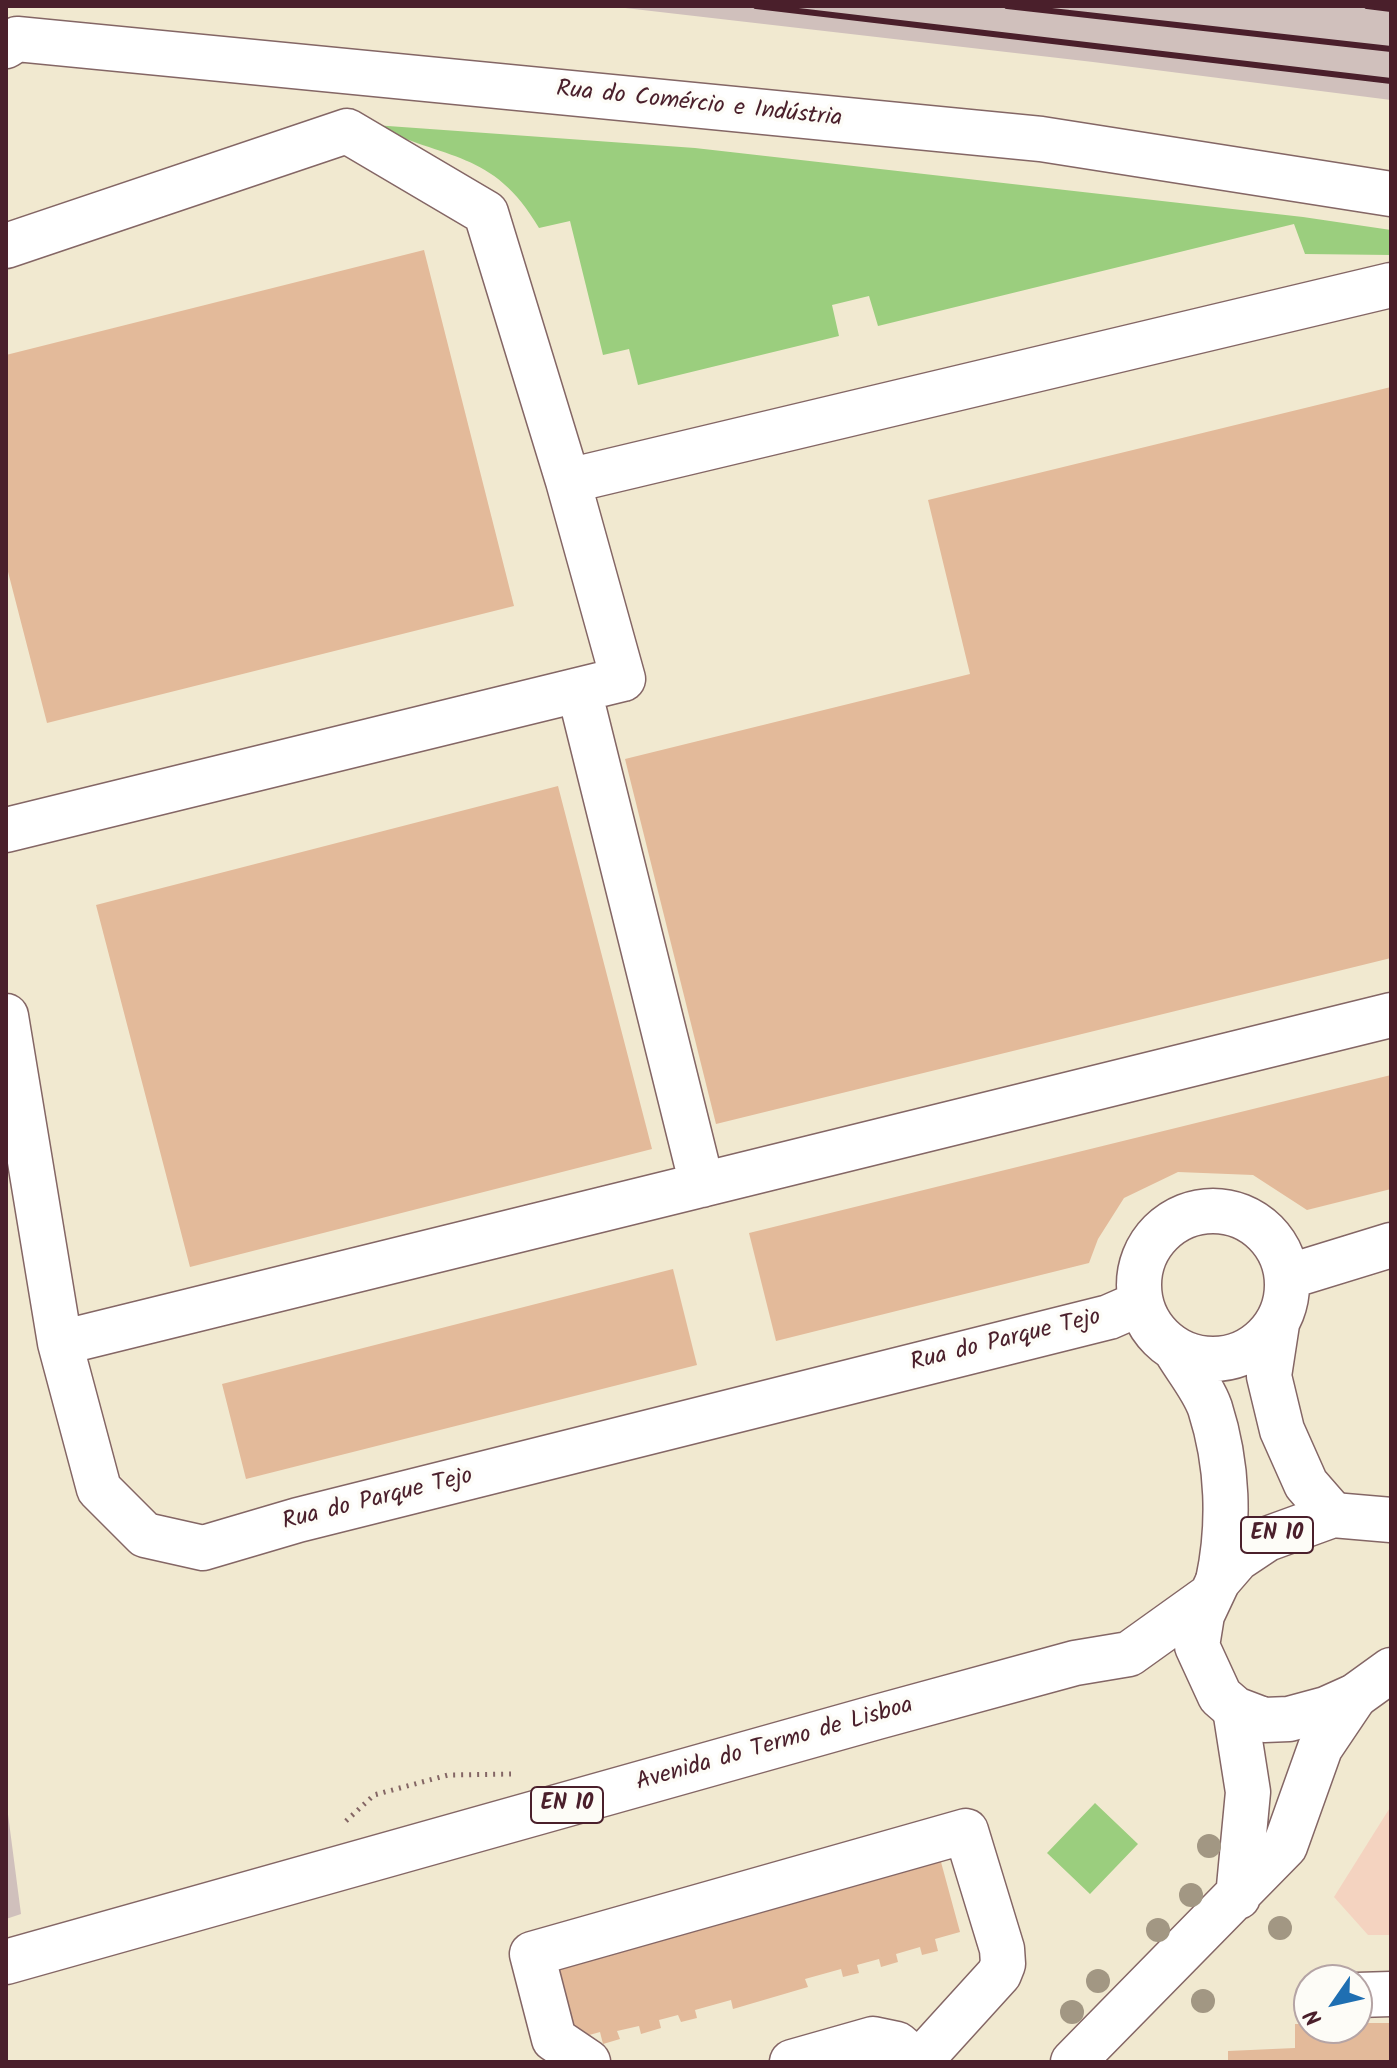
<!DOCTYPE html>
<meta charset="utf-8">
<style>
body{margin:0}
#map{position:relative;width:1397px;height:2068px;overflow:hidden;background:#f1e9d0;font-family:Kalam,sans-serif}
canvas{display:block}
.frame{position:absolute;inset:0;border:8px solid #4a1f2b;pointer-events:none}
.north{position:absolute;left:1293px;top:1964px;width:80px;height:80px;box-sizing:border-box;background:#fdfcf7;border:2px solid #b5a4a5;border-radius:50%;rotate:236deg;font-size:22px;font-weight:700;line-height:32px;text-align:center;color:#4a1f2b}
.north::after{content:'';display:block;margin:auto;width:28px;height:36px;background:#1f6fb2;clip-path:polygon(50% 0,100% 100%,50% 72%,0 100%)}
</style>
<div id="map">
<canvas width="1397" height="2068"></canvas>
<div class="frame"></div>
<div class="north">N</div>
</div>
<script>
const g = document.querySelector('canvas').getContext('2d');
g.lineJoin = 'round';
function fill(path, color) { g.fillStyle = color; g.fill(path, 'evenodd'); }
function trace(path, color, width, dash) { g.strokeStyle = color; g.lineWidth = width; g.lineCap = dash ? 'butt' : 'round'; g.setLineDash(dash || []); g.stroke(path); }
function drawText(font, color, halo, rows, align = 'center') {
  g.font = font + ' Kalam,sans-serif'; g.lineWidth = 7; g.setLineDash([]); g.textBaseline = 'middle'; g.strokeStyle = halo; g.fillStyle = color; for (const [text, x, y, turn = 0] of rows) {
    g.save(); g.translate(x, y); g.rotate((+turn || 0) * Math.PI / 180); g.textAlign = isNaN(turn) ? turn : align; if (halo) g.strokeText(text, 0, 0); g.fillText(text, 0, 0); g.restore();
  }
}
fill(new Path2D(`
 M1391,1806V1935H1368L1334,1897Z`), '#f4d3c0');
fill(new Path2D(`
 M608,6H1391V100L1093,62Z
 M6,1799L21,1914L6,1919Z`), '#d0c0bc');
fill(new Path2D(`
 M374,125L695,148L1303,217L1391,230V255L1305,254L1294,224L878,326L869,296L832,305L839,336L638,385L629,349L603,355L570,221L539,228C493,149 445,161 374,125Z
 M1095,1803L1138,1844L1090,1894L1047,1853Z`), '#9bce7e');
fill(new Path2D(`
 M424,250L514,606L47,723L6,564V355Z
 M1391,387V958L716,1124L625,759L970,674L928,500Z
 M558,786L652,1149L190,1267L96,905Z
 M1391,1075V1189L1307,1210L1253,1175L1178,1172L1124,1198L1098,1239L1089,1263L776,1341L749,1233Z
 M673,1269L697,1365L246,1479L222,1384Z
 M938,1851L960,1932L935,1939L938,1951L922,1955L920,1947L896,1954L898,1962L881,1967L879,1959L857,1965L859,1973L843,1977L841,1969L805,1979L808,1987L733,2009L731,2000L695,2010L697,2018L681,2022L678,2015L659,2020L661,2028L641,2034L639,2026L617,2031L620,2039L603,2044L600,2032L575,2039L552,1958Z
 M1357,2023H1391V2062H1228V2051L1295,2048V2024H1309V2028H1357Z`), '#e3ba9a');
const minor = new Path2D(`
 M6,46L17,39L1041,139L1391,194
 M6,246L347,131L486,213L568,481L623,679L6,830
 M568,481L1391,285
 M579,690L702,1185
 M6,1016L60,1343L99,1489L145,1535L203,1548L298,1520L1109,1317L1141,1303
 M1139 1285a74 74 0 1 1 148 0a74 74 0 1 1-148 0Z
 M1287,1277L1391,1245
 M1277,1324L1269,1376L1282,1430L1306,1484L1333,1515
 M60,1343L1391,1015
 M1175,1349C1186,1368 1203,1388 1210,1408C1228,1464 1230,1525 1218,1581
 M1235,1709L1248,1792L1238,1897
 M1357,1995L1391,1994
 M588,2062L554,2039L532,1954L966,1831L1002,1949L1003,1964L999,1974L919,2062
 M792,2062L873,2039L897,2044L918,2062
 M1073,2062L1285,1846L1320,1748L1355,1696`);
const major = new Path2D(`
 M1391,1520L1333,1515L1267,1539L1237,1559L1218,1581L1202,1615L1197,1646L1220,1696L1235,1709L1264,1720L1289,1719L1326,1709L1355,1696L1391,1670
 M6,1962L877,1717L1075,1663L1129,1654L1210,1596`);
trace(minor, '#846665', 47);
trace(major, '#846665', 47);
trace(new Path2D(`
 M346,1821L374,1795L448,1775L511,1774`), '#846665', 5, [2, 6]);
trace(minor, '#fff', 44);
trace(major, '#fff', 44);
trace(new Path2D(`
 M756,6L1391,81
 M1007,6L1391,49
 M1367,6L1391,9`), '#4a1f2b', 6);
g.fillStyle = '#a29783';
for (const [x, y] of [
 [1209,1846],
 [1191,1895],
 [1280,1928],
 [1158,1930],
 [1098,1981],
 [1203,2001],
 [1072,2012]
]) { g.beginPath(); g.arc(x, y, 12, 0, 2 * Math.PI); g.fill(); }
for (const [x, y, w] of [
 [1277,1535,72],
 [567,1805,72]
]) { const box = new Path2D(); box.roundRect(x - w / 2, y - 18, w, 36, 6); g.fillStyle = '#fdfcf7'; g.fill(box); trace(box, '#4a1f2b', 2); }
drawText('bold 22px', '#4a1f2b', null, [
 ["EN 10",1277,1535],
 ["EN 10",567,1805]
]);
drawText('24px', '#4a1f2b', '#fdfcf7', [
 ["Rua do Comércio e Indústria",699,106,6],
 ["Rua do Parque Tejo",1006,1342,-14],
 ["Rua do Parque Tejo",378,1501,-14],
 ["Avenida do Termo de Lisboa",775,1746,-16]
]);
</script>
